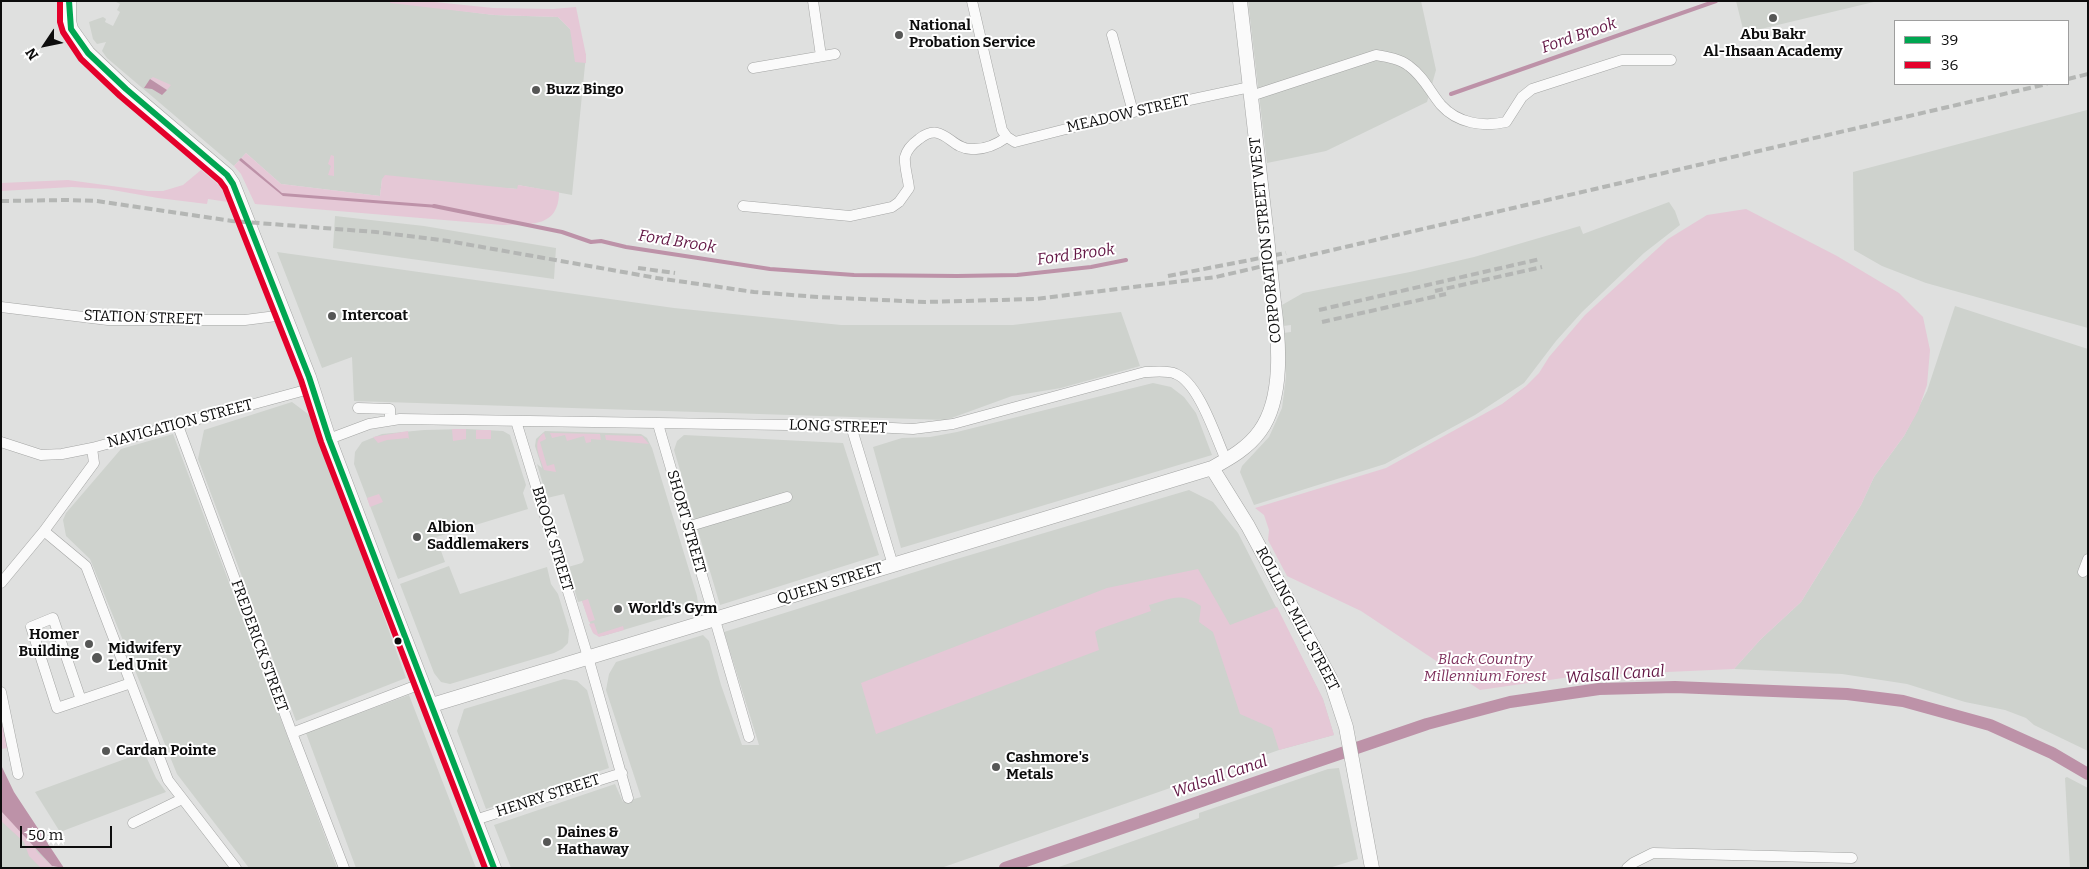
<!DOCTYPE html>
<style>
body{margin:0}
#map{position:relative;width:2089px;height:869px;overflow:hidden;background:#dfe0df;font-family:Bitter,serif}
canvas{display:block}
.frame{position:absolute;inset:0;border:2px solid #0d0d0d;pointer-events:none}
.legend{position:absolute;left:1894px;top:20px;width:175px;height:65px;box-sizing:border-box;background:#fff;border:1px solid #9e9e9e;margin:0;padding:6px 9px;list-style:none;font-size:15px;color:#0d0d0d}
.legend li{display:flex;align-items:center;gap:10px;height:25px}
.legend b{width:25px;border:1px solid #9e9e9e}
.north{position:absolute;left:20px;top:20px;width:50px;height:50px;-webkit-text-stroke:4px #fff;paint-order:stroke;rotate:236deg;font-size:14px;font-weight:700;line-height:20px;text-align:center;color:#0d0d0d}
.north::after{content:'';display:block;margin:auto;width:18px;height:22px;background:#0d0d0d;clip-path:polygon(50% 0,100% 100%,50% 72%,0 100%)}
.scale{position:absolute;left:20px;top:826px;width:92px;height:22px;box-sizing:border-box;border:2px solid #0d0d0d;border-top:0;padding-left:6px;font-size:15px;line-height:18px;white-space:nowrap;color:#0d0d0d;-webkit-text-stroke:4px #fff;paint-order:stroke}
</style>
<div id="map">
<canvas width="2089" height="869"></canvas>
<div class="frame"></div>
<ul class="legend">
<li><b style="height:6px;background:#00a651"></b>39</li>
<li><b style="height:6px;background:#e4002b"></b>36</li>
</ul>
<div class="north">N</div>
<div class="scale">50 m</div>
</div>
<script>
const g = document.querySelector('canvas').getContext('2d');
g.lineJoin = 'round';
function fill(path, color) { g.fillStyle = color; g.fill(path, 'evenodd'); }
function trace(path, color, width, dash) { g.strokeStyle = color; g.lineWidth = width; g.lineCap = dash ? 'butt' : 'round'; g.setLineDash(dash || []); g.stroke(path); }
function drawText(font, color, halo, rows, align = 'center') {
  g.font = font + ' Bitter,serif'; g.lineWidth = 4; g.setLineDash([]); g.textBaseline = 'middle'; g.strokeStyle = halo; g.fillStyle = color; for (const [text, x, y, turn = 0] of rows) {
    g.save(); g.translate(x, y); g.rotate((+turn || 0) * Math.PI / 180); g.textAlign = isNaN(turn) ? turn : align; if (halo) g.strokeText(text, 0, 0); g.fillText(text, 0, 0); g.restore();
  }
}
fill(new Path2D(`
 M114,1H384L494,15L558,17L573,32L586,55L572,195L518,185V189L382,179L380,196L281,184L246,153L234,166L107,58L102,51L106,42L97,44L93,39L89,22L103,17L106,19L105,22L113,26L120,12L117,10L120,4Z
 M1248,1H1421L1436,70L1427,102L1326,151L1267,163Z
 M1736,1H1878L1744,33Z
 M2087,110L2088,328L1926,283L1882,266L1854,250L1853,172Z
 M1669,202L1675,211L1680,225L1644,253L1582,312L1556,341L1524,383L1475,415L1385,464L1254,505L1240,472L1242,466L1269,437L1282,408L1286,377L1283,333L1291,332V325L1283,326L1282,305L1303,293L1410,272L1474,257L1580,226L1583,234Z
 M335,216L424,226L556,248L554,279L333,248Z
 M277,252L674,308L841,325H1013L1121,312L1140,366L1061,388L1012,396L946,420L354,401L352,357L322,368Z
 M1955,306L2088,349V751L2034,725L2026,718L2005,710L1965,702L1907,684L1842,674L1734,669L1761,639L1801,602L1861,505L1874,477L1904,436L1927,391Z
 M1153,383L1171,387L1184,397L1196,413L1212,455L901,548L873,447L902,438L930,437L957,432Z
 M292,402L312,417L406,678L296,721L198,459L204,430Z
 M466,429L503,431L510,435L526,485L523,493L528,509L436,537L445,562L398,579L354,464L355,452L362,442L382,434L424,430Z
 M545,431L641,434L647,438L652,448L697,596L698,603L694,609L603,636L594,634L582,601L578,602L568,567L582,563L584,560L564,494L547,498L537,464L542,468L535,446L536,439Z
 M173,434L337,868H249L177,774L90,559L66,536L63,520L66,513L121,449Z
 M684,435L843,443L879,555L720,605L674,450L677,441Z
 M1189,490L1213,502L1238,533L1323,699L1334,735L1279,750L941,868H511L494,825L615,784L623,802L641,797L606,690L609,674L616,662L703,635L709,641L721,685L742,745H759L724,632L950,561Z
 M449,566L460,594L547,567L551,584L558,594L569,630L568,643L562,649L554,653L450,684L441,682L434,673L400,584Z
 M564,679L577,681L587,690L609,768L486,809L457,731L464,709Z
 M409,695L476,868H356L306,733Z
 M144,752L156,778L166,792L60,832L35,792Z
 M1339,768L1358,859L1329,868H1056L1199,818V813L1328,769Z
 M2067,777L2088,788V868H2070L2065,778Z
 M1,811L52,866L54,868H1Z`), '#ced2cd');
fill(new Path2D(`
 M391,1H425L493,8L553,9L576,7L586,55V63L575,62L570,29L558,17L494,15L390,3Z
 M153,77L171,85L167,90L150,79Z
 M246,153L281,184L380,196L382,179L385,175L517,189L518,185L559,192C559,228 530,224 503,225L255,204L241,174L234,166Z
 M331,155L334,156V176L328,175L331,166L328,164Z
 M201,170L220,186L228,202L208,199L207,204L158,198L107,189L72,187L1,191V183L68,180L148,191H163L183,185Z
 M1746,209L1837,256L1899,293L1923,317L1930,350L1927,385L1918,411L1904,436L1874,477L1861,505L1801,602L1761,639L1734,669L1577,676L1480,690L1361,611L1287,576L1268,540L1269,530L1264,515L1255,508L1386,468L1502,404L1526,386L1539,373L1549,357L1585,315L1668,239L1707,215Z
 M452,429H466V439L453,441Z
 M476,430H491V439H476Z
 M408,431L409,440L408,438L387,440L378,443L373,437Z
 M544,433L546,439L540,442L547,466L554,464L556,472L544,470C540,457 531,442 544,433Z
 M550,433L600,434L601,440L591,439V442L586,443L584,436L567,441L565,435L552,438Z
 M605,435L642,436L649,444L606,440Z
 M379,494L383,502L370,507L367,498Z
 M1198,569L1230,625L1277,607L1323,699L1334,735L1279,750L1272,728L1240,714L1213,632L1199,622L1201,606C1181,591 1170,599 1149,605L1151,611L1099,629L1095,632L1099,650L876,734L861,683L1107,588Z
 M588,599L595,620L589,622L582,601Z
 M594,623L598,634L623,626L624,630L599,637L593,633L589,624Z
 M1,718L8,748L1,749Z
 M1,811L26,836L38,853L54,868H41L29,856L24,842L1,821Z`), '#e5c8d6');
fill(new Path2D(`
 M150,79L167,90L162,95L152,89L144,88Z
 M241,158L282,193L438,205V208L283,196L239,160Z
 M1,765L14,792L64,868L52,866L1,811Z`), '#bd92a8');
trace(new Path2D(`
 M1451,94L1716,1
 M434,206L562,232L591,242L601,241L626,247L770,269L854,275L957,276L1017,275L1091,267L1126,260`), '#bd92a8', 4);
trace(new Path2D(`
 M1005,868L1427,724L1510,702L1599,689L1675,687L1847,694L1903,701L1990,725L2052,753L2088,774`), '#bd92a8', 12);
const street = new Path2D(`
 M813,1L821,56
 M972,1L1002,130L1007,137L1015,142L1133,112L1250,87
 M1112,35L1133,112
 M753,68L835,54
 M1251,96L1376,55C1388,57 1400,59 1409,66C1424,77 1430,92 1441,105C1458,124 1484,127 1506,122L1522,97L1532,89L1622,60H1671
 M743,206L850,216L892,207L899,202L909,188C908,178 904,166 905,157C907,149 912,144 919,139C943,120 950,149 971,149C984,150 996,145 1007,137
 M1,307L108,320H245L284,315
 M358,408L390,409V420
 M516,421L588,657L628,798
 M177,423L292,733L344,868
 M658,424L749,737
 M851,426L893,565
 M329,439L369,424L400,419L851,426L913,429L953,424L1145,372C1156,372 1167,370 1176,374C1199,383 1216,438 1226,460
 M1,442L41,455L62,454L92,448
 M687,527L787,497
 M44,531L86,566L168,780L236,868
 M2083,572L2088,559
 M1,583L44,531L94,463L92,448L313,388
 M1,692L18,774
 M81,700L53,618L31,627L57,708L131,683
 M292,733L423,683
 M475,820L622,773
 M133,823L182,799
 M1627,868L1633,863L1653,853L1852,858`);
const secondary = new Path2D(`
 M69,1V21L71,29L88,53L126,89L227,175L233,184L309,377L329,439L385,587L494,868
 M1240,1L1266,228
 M1212,468L1248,526L1330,678L1346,727L1372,868
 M432,705L1212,468C1230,458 1248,448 1260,431C1284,398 1279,341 1274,303`);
trace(street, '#a4a5a4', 11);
trace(secondary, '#a4a5a4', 15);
trace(street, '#fafafa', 10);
trace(secondary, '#fafafa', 14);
trace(new Path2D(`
 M2068,79L2088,74
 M1,201L68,200L97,201L232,221L376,232L448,241L657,278L754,292L818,297L925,302L1035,299L1216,277L2047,84
 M638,268L675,273
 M1168,276L1286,253
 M1435,291L1542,267
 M1319,310L1540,259
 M1322,322L1446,294`), '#b4b6b4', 4, [8, 4]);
const secondaryBridge = new Path2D(`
 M1266,228L1274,303`);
trace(secondaryBridge, '#a4a5a4', 15, []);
trace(secondaryBridge, '#fafafa', 14);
trace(new Path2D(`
 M69,1L71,29L88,53L126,89L227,175L233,184L309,377L329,439L494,868`), '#00a651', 6);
trace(new Path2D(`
 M60,1V22L63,32L81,59L120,96L220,181L225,188L301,380L321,442L485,868`), '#e4002b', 6);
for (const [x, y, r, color] of [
 [1773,18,5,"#565756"],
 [899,35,5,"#565756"],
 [536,90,5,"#565756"],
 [332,316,5,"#565756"],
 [417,537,5,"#565756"],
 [618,609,5,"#565756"],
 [398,641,4.5,"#0d0d0d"],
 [89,644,5,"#565756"],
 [97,658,6,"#565756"],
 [106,751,5,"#565756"],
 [996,767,5,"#565756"],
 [547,842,5,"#565756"]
]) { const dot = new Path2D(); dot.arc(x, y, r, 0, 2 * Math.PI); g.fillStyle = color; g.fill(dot); trace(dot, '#fff', 2); }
drawText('bold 15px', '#0d0d0d', '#fff', [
 ["National",909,26],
 ["Probation Service",909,43],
 ["Abu Bakr",1773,35,"center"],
 ["Al-Ihsaan Academy",1773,52,"center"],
 ["Buzz Bingo",546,90],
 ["Intercoat",342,316],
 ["Albion",427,528],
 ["Saddlemakers",427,545],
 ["World's Gym",628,609],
 ["Homer",79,635,"right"],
 ["Building",79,652,"right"],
 ["Midwifery",108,649],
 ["Led Unit",108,666],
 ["Cardan Pointe",116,751],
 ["Cashmore's",1006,758],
 ["Metals",1006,775],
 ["Daines &",557,833],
 ["Hathaway",557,850]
], 'left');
drawText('15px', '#0d0d0d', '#fff', [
 ["MEADOW STREET",1128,114,-13],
 ["CORPORATION STREET WEST",1266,240,-96],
 ["STATION STREET",143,318,2],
 ["NAVIGATION STREET",180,424,-15],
 ["LONG STREET",838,427,2],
 ["SHORT STREET",686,522,74],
 ["BROOK STREET",552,539,73],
 ["QUEEN STREET",830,584,-17],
 ["ROLLING MILL STREET",1297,619,62],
 ["FREDERICK STREET",259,646,70],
 ["HENRY STREET",548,796,-18]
]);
drawText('italic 15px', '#80335f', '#fff', [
 ["Black Country",1485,660],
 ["Millennium Forest",1485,677]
]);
drawText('italic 16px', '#631745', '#fff', [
 ["Ford Brook",1579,36,-19],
 ["Ford Brook",677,242,9],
 ["Ford Brook",1076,255,-8],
 ["Walsall Canal",1615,675,-4],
 ["Walsall Canal",1220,777,-19]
]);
</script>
